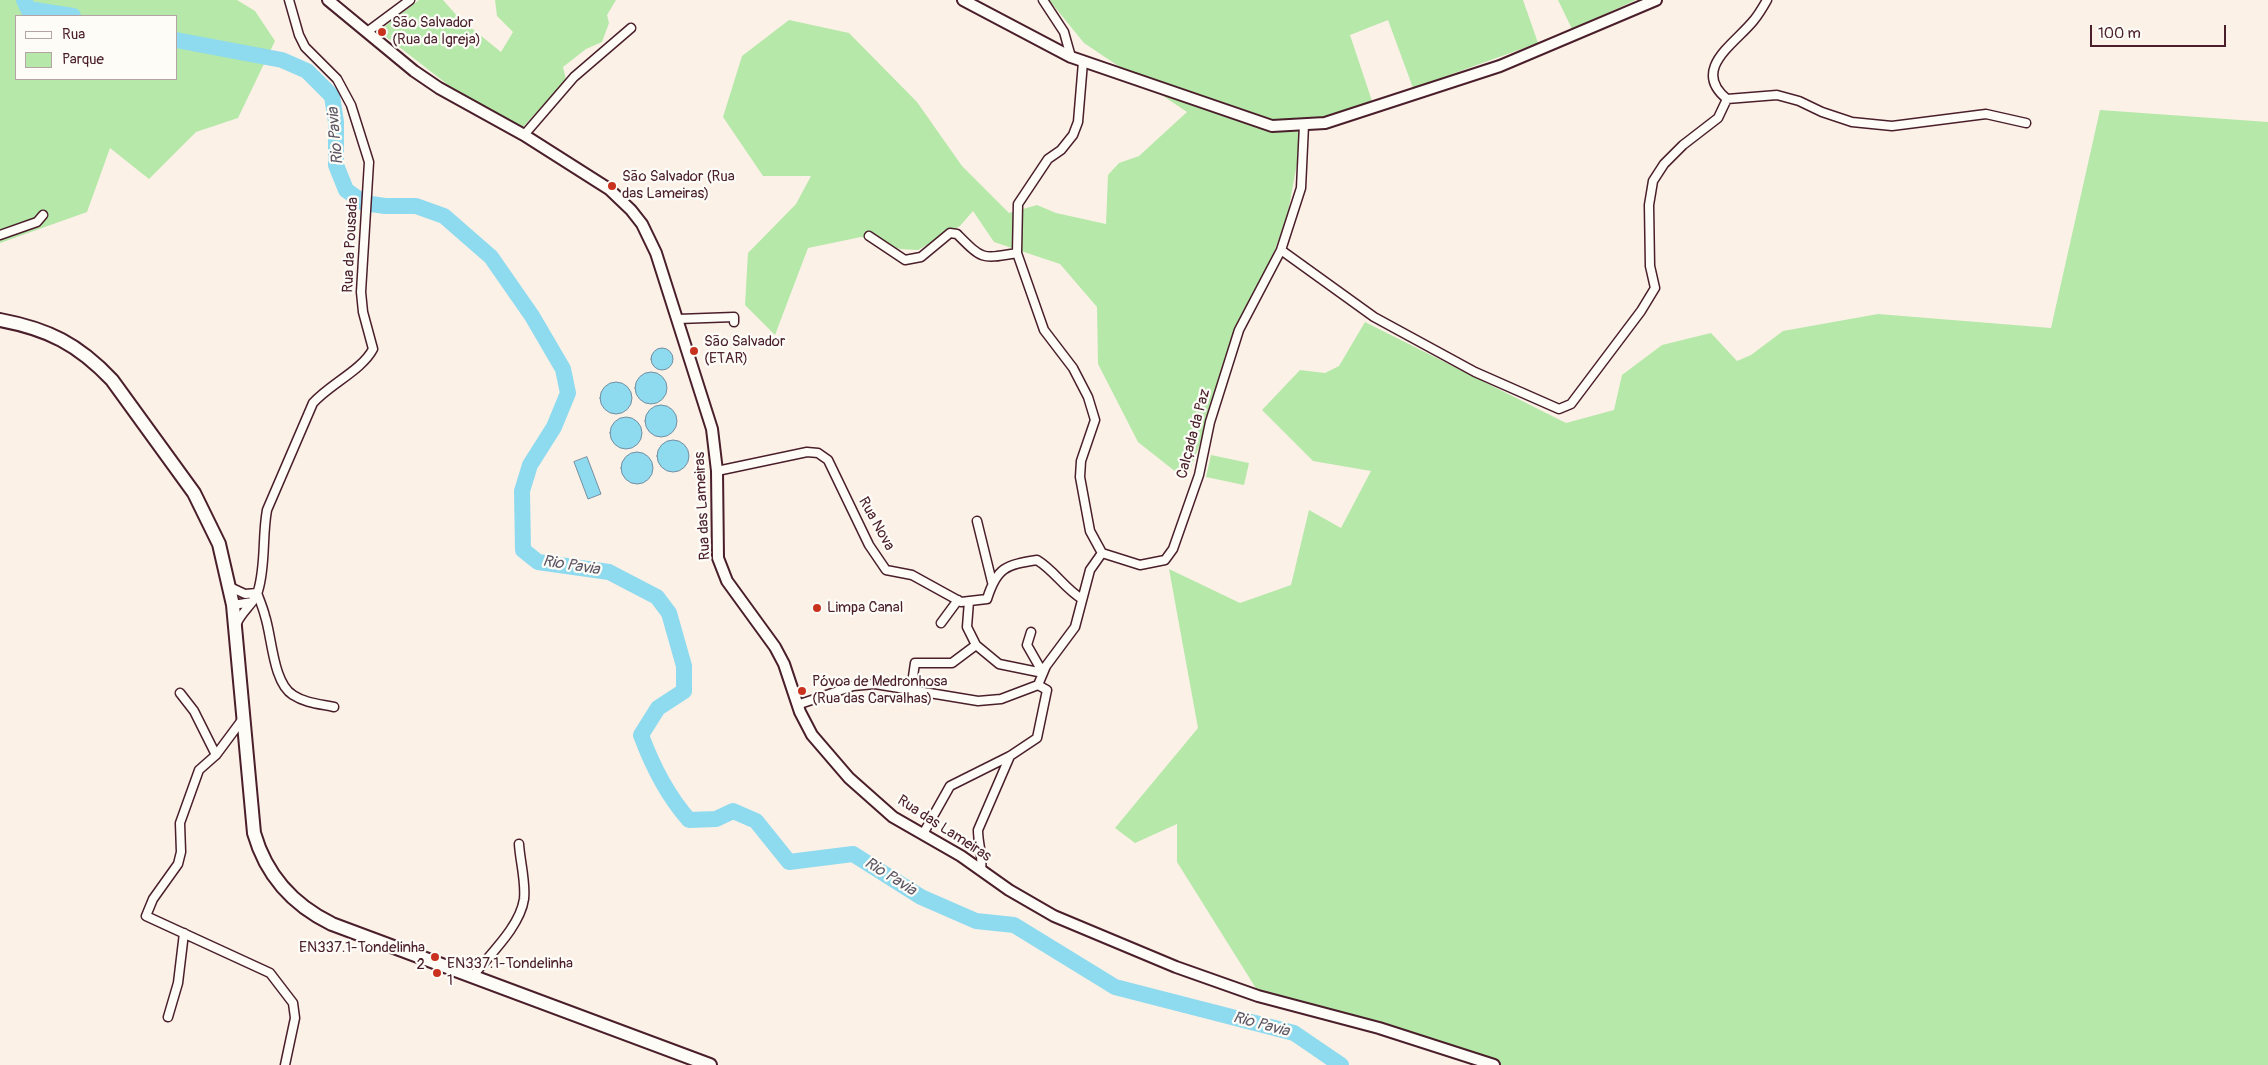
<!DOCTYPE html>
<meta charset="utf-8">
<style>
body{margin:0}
#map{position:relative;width:2268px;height:1065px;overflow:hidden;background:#fcf1e7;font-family:Pangolin,sans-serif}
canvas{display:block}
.legend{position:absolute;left:15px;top:15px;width:162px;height:65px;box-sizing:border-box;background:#fdfcf7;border:1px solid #b5a4a5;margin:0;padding:6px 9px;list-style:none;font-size:15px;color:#4a1f2b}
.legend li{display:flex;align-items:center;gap:10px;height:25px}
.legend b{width:25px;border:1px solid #b5a4a5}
.scale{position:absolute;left:2090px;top:25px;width:136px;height:22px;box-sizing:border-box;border:2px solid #4a1f2b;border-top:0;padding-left:6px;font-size:15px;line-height:18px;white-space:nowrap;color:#4a1f2b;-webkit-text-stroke:4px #fdfcf7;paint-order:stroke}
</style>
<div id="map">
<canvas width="2268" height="1065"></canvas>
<ul class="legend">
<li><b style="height:6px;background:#fdfcf7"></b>Rua</li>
<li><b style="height:14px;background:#b5e8a9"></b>Parque</li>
</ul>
<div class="scale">100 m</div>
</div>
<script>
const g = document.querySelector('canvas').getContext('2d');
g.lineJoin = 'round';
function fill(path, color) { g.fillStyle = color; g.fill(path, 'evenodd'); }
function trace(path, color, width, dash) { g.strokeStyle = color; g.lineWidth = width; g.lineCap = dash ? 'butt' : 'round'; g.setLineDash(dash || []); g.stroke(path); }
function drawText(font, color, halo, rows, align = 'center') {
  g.font = font + ' Pangolin,sans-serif'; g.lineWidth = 4.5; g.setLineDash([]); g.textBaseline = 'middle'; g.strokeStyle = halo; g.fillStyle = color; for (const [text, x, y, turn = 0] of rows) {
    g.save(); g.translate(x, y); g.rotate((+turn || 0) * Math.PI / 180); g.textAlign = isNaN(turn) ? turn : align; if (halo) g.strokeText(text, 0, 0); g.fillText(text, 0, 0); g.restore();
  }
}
fill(new Path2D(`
 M0,0H237L255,11L275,41L238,118L196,132L149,179L110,148L87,212L0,243ZM16,16H176V79H16Z
 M419,0H443L459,18L501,52L513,32L497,16L495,0H616L607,15L609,23L602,42L586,49L563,67L566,80L523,127L465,98L385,36L384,27Z
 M1049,0H1523L1538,43L1413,88L1388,20L1350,35L1373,104L1304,125L1287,218L1186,480L1138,442L1098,364L1097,307L1060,264L994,242L973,211L960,226L918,250L900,249L861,237L808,248L775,335L745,305L748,253L796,204L811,176H763L723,117L742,56L789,20L849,33L917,102L962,166L1009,213L1037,205L1056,213L1106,224L1108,175L1119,163L1139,156L1187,112L1084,43Z
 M1558,0H1636L1572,29Z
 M2100,110L2268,122V1065H1496L1257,990L1177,862V824L1135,843L1115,828L1198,728L1169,569L1240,603L1291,585L1309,510L1341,528L1371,471L1313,461L1262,410L1300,370L1325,373L1339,366L1365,322L1566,423L1614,410L1622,375L1662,345L1711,333L1737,361L1751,355L1783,331L1878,314L2051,328Z
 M1211,455L1249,463L1244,485L1206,477Z`), '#b5e8a9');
const water = new Path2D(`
 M651 359a11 11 0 1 1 22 0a11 11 0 1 1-22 0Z
 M635 388a16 16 0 1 1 32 0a16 16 0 1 1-32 0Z
 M600 398a16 16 0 1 1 32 0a16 16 0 1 1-32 0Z
 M645 421a16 16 0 1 1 32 0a16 16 0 1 1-32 0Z
 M610 433a16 16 0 1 1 32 0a16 16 0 1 1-32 0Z
 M657 456a16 16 0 1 1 32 0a16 16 0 1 1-32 0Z
 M621 468a16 16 0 1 1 32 0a16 16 0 1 1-32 0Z
 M587,457L601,494L588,499L574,462Z`);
fill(water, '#8edaef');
trace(water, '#738fa1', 1);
trace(new Path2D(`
 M24,0L28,9L73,16
 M176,40L282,60L307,71L332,96L336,122V165L346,190L364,203L385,206H416L444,216L491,257L532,316L563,369L568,393L554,427L530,465L522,491L523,550L538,562L609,572L657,597L669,613L684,666V691L658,708L641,735C652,765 667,795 689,820L716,819L733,811L756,821L789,862L853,854L921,897L976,921L1014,925L1115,987L1294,1033L1341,1065`), '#8edaef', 16);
const minor = new Path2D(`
 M1043,0L1064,32L1071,57
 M1767,0C1763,7 1759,14 1754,20C1736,43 1690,69 1727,99L1777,95L1799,101L1822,112L1852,122L1892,126L1986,114L2026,123
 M367,32L410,0
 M1083,62L1078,122L1073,135L1061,150L1048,159L1018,204L1017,253L1044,330L1073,368L1088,397L1095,420L1081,461L1080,477L1090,531L1102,553
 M524,135L574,77L631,28
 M0,235L37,222L43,215
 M869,236L905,260L921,257L950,233L957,234C983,260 981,259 1017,253
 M1281,250L1374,317L1475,372L1559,409L1571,404L1641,311L1655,288L1650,266L1649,205L1653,181L1664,164L1683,145L1718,118L1727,99
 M678,319L734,317V322
 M717,471L807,452L818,453L828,460L869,545L886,570L912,575L961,602L987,599C997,567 1006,565 1037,560C1055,571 1064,588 1082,599
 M977,521L992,582
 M230,587L245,594L257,593
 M257,593C260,601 263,608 265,616C272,637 273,683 293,695C305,703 320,704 334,707
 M969,601L967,627L976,645L999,664L1043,673
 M233,605L252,602
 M237,623C242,611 254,604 258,591C266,565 262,537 267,510L313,403C330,384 362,370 373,349L363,312L361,292L369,162L351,105L337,79L305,47L299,35L289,0
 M941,623L958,600
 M1031,632L1027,645L1043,673
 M911,690L915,663H952L976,645
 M180,693L194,711L216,755
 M797,705L853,686L875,684L978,701L1001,699L1038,685L1046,666L1075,627L1090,570L1102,553L1140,565L1165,560L1173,549L1199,475L1210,422L1239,330L1281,250L1301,188L1304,125
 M242,720L216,755L199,770L180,823L181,852L178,864L153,899L146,916L270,973L293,1003L295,1018L285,1065
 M923,834L950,786L1010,756L1037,738L1047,690L1038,685
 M981,870C983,856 978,844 978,830L1010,756
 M472,977C489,955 520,927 524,899C526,882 520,861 519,844
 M168,1017L178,983L184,933`);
const tertiary = new Path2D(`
 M328,0L414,71L439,88L524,135L609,189L631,210L642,224L656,253L712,429L717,471L718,558L727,581L775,647L784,664L800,712L812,735L849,778L893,817L961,856L1009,890L1054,916L1176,967L1258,996L1379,1028L1494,1065
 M963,0L1071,57L1272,126L1325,123L1500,66L1656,0`);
const primary = new Path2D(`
 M0,320C48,329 78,344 112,380L194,493L219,544L233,605L254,833C266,875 293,905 332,924L710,1065`);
trace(minor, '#4a1f2b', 11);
trace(tertiary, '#4a1f2b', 14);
trace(primary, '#4a1f2b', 16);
trace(minor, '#fdfcf7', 8);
trace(tertiary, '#fdfcf7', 10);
trace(primary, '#fdfcf7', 12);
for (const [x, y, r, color] of [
 [382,32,5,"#c8321e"],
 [612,186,5,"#c8321e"],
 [694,351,5,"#c8321e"],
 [817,608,5,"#c8321e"],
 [802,691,5,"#c8321e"],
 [435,957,5,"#c8321e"],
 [437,973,5,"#c8321e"]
]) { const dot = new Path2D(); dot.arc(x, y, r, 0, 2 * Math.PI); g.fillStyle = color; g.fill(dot); trace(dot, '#fdfcf7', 2); }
drawText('15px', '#4a1f2b', '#fdfcf7', [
 ["São Salvador",392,23],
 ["(Rua da Igreja)",392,40],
 ["São Salvador (Rua",622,177],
 ["das Lameiras)",622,194],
 ["São Salvador",704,342],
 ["(ETAR)",704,359],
 ["Limpa Canal",827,608],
 ["Póvoa de Medronhosa",812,682],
 ["(Rua das Carvalhas)",812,699],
 ["EN337.1-Tondelinha",425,948,"right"],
 ["2",425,965,"right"],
 ["EN337.1-Tondelinha",447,964],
 ["1",447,981]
], 'left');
drawText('15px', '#4a1f2b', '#fdfcf7', [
 ["Rua da Pousada",351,245,-87],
 ["Calçada da Paz",1194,434,-75],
 ["Rua das Lameiras",703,506,-93],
 ["Rua Nova",876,524,61],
 ["Rua das Lameiras",944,829,33]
]);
drawText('italic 16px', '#5e5766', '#fdfcf7', [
 ["Rio Pavia",336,136,-95],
 ["Rio Pavia",571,566,9],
 ["Rio Pavia",890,877,32],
 ["Rio Pavia",1261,1025,15]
]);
</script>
